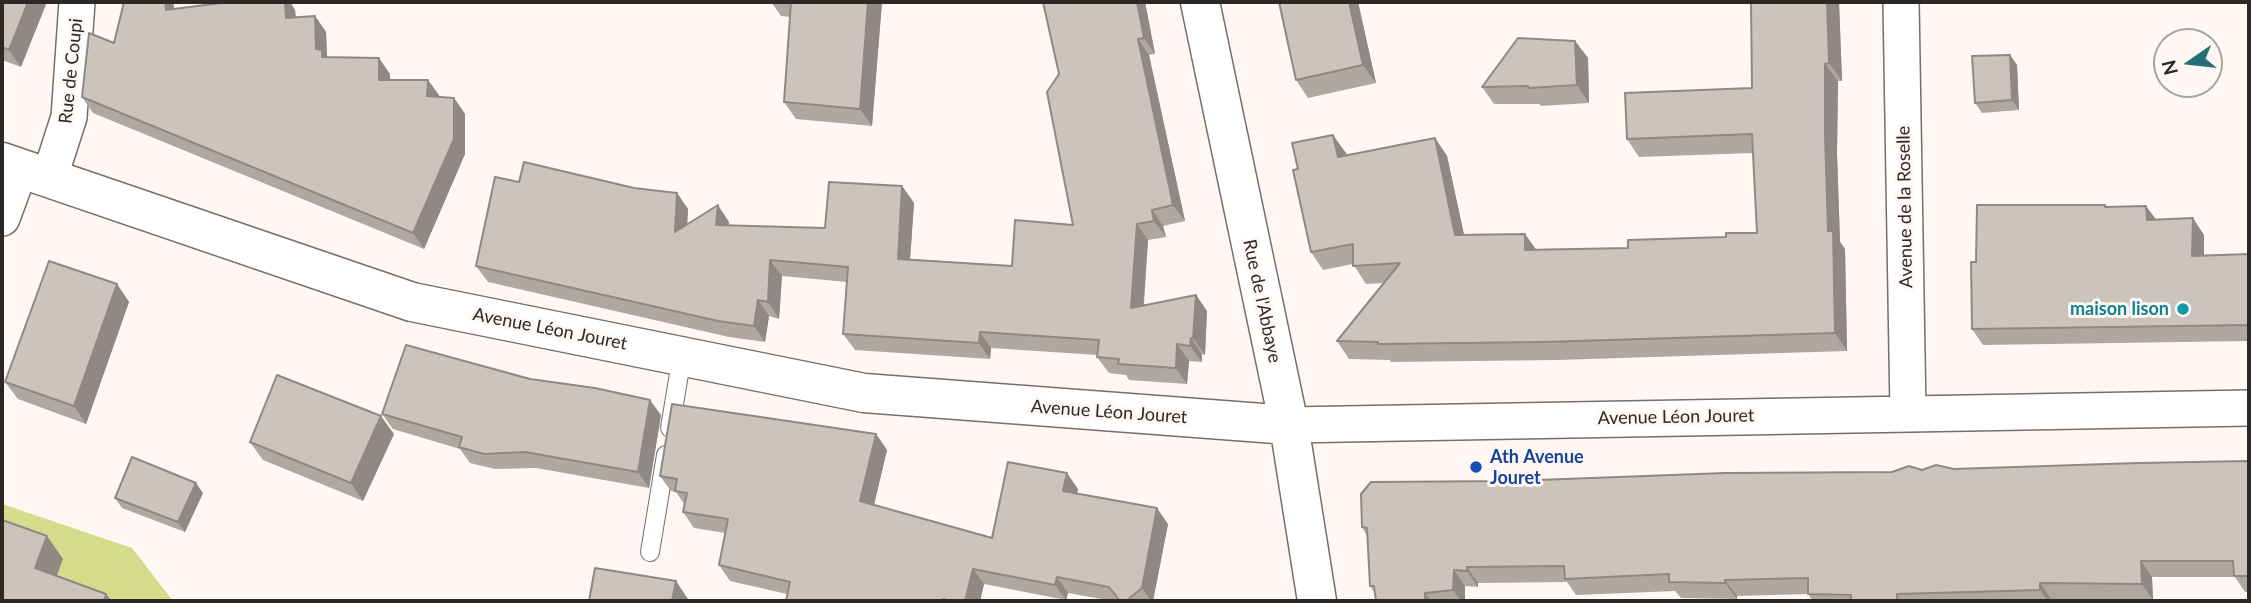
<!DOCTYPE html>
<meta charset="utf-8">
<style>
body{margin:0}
#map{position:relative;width:2251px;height:603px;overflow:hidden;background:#fef7f3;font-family:Lato,sans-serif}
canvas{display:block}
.frame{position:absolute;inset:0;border:4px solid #2c2825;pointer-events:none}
.north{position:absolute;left:2153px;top:28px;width:70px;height:70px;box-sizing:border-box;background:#fef7f3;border:2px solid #aaa4a1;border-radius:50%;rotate:256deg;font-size:19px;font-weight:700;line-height:28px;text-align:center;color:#2c2825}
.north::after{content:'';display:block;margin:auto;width:24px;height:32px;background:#266f79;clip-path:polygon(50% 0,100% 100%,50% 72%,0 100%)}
</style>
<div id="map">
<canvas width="2251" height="603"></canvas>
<div class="frame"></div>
<div class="north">N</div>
</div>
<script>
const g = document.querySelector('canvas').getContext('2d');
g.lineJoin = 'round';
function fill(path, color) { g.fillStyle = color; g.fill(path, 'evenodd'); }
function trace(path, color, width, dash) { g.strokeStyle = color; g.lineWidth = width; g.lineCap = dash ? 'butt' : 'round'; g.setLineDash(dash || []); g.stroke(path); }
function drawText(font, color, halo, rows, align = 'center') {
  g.font = font + ' Lato,sans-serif'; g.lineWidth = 6; g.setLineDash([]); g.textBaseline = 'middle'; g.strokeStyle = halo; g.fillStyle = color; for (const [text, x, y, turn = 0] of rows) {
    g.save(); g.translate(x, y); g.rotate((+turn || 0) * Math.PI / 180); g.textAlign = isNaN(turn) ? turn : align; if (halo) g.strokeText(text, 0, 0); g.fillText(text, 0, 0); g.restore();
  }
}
fill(new Path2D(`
 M2,504L132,548L173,601H2Z`), '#d3dc8a');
const service = new Path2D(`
 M670,428L682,356
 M650,552L666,455`);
const minor = new Path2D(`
 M1901,2L1908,413
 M49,179L69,117L77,2
 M2,218L20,169
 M1289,425L2249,408`);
const tertiary = new Path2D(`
 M1200,2L1289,425L1317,601
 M2,162L412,302L864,393L1289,425`);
trace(service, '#776e68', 20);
trace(minor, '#776e68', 38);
trace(tertiary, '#776e68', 41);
trace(service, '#fff', 18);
trace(minor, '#fff', 35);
trace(tertiary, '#fff', 38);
fill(new Path2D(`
 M2,2L21,67L2,60Z
 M124,2H173L174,9L229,2H290L295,10L296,17L315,16L326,32L327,57L390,74V80L439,95V97L454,98L465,114V154L424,249L93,113L82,97L114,43Z
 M771,2H882L872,126L796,119L784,102L790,17L781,16Z
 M1043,2H1145L1155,54L1149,55L1185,221L1163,226L1166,237L1148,240L1144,305L1196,295L1207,311L1205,355L1202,354V362L1189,361L1187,384L1129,380L1126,375L1109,373L1097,357V355L991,348L990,359L855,350L843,334L847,282L782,276L779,319L769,316L765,342L729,337L488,282L476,266L519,182L634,188L677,193L688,209L687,224L729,222V225L825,228L902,186L914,203L910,259L1012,266L1073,225L1059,74Z
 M1358,2L1376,83L1308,98L1296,80Z
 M1751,2H1839L1842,81H1838L1837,153L1840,242L1845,249L1847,351L1557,360L1391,362L1390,360L1349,359L1337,341L1384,283L1366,284L1353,264L1323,270L1311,252L1346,153L1347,156L1435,138L1447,156L1464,235L1536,249L1628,248L1757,233L1753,153L1639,157L1627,139L1752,88Z
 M1575,41L1588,58L1589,103L1541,106L1539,104H1494L1482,87Z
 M2010,55L2017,65L2019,110L1982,113L1975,103Z
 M2105,205L2107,207L2156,220L2204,235V256L2249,254V341L1983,345L1972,329L1976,262Z
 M117,284L129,302L86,424L18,399L5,382Z
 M382,414L661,415L649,488L536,468L495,469L470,463L460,449L393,429Z
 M394,434L363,501L263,460L250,442Z
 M876,434L887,450L874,505L992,538L1078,489L1077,494L1168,524L1153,601H1113L1068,593L1066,600L984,584L980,601H786L787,594L730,581L719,565L725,533L694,528L683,512L684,504L676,492L671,491L660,476Z
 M2249,461V592H2245L2235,577H2152L2153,600L2051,599V601H1813L1808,594L1737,596V599L1681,598L1675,591L1576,595L1567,582L1478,583V587L1465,586V601H1376L1375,593L1370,586L1367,536L1362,527L1511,481L1892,472Z
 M203,493L185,532L122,508L115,498Z`), '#afa8a1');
fill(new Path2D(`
 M28,2H47L21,67L9,50Z
 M165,2H173L177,26L166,10Z
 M285,2H290L295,10L297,34L286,18Z
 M868,2H882L872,126L860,109Z
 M1137,2H1145L1155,54L1144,38Z
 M1349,2H1358L1376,83L1363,65Z
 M1827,2H1839L1842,81L1829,63Z
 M315,16L326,32L327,56L333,65V73L316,49Z
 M1138,39L1149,55L1185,221L1173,205Z
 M1575,41L1588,58L1589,103L1577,85Z
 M2010,55L2017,65L2019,110L2012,100Z
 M379,58L390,74V95L379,80Z
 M1825,64L1838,81L1837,153L1840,242L1845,249L1847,351L1835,333L1828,231L1825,135Z
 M428,80L439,95L438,112L427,96Z
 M454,98L465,114V154L424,249L413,233Z
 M1333,135L1346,153L1351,175L1338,157Z
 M1435,138L1447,156L1468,253L1455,235Z
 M902,186L914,203L909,275L898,259Z
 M677,193L688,209L686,248L675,232Z
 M718,205L729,222L727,241L716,225Z
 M2146,206L2158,222L2147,220Z
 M1152,210L1163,226L1166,237L1154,221Z
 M2193,218L2204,235V272L2192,256Z
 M1137,224L1148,240L1142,324L1131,308Z
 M1525,234L1538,252L1525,250Z
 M770,260L782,276L779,319L768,302Z
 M117,284L129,302L86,424L74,406Z
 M1196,295L1207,311L1205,355L1193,338Z
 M758,300L769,316L765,342L754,326Z
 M980,332L991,348L990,359L979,343Z
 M1191,338L1202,354V362L1190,346Z
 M1177,344L1189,361L1187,384L1176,368Z
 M650,400L661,415L649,488L638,472Z
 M381,416L394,434L363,501L351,483Z
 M876,434L887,450L871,517L860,501Z
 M1067,473L1078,489L1074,507L1063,491Z
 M196,483L203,493L185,532L178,522Z
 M1157,508L1168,524L1153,601H1151L1142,588Z
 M47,536L63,559L51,591L35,568Z
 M2141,561L2152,577L2153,600L2142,584Z
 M1467,567L1478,583V587L1467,571Z
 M973,569L984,584L980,601H965Z
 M1454,570L1465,586V601H1461L1453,590Z
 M1057,577L1068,593L1066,600L1055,585Z
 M1725,580L1737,596V599L1725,583Z
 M676,581L688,599V601H672Z
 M2040,583L2051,599V601H2048L2040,590Z
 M1425,593L1431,601H1425Z
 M106,594L112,601H104Z`), '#8f8883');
const building = new Path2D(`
 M2,2H28L9,50L2,47Z
 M124,2H165L166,10L229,2H285L286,18L315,16L316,49L322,50V57L379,58V80H428L427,96L454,98V139L413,233L82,97L89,33L114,43Z
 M791,2H868L860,109L784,102Z
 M1043,2H1137L1144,38L1138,39L1173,205L1152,210L1154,221L1137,224L1131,308L1196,295L1193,338H1191L1190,346L1177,344L1176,368L1118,364L1119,359L1097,357L1099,340L980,332L979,343L843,334L848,267L770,260L768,302L758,300L754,326L718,321L476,266L495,177L519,182L524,162L634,188L677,193L675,232L718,205L716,225L825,228L829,182L902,186L898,259L1012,266L1015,220L1073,225L1047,92L1059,74Z
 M1279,2H1349L1363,65L1296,80Z
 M1751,2H1827L1829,63L1825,64V135L1828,231H1833L1835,333L1544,342L1378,344V342L1337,341L1400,263L1353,266V244L1311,252L1293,170L1298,169L1292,143L1333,135L1338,157L1435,138L1455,235L1525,234V250L1628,248V240L1726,237V233H1757L1752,134L1627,139L1625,93L1752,88Z
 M1518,38L1575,41L1577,85L1529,88L1528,86L1482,87Z
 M2010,55L2012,100L1975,103L1972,56Z
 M1977,205H2105V207L2146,206L2147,220L2193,218L2192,256L2249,254V325L1972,329L1971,262H1976Z
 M49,261L117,284L74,406L5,382Z
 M406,345L530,379L595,388L650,400L638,472L525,452L484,454L459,447L462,437L382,414Z
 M277,375L381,416L351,483L250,442Z
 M672,404L876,434L860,501L992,538L1008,462L1067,473L1063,491L1157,508L1142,588L1126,601H1120L1109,587L1057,577L1055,585L973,569L965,601H952L943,599L942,601H786L790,582L719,565L728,519L683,512L687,493L675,491L677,479L660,476Z
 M132,457L196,483L178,522L115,498Z
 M2249,461V576H2234L2233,561H2141L2142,584L2040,583V590L1897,594V601H1851V595L1808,594V578L1725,580V583L1669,582V574L1565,579L1564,566L1467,567V571L1454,570L1453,590L1425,593V601H1376L1374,586H1370L1367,528L1362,527L1361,494L1371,482L1511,481L1725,473L1892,472L1909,466L1922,470L1936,465L1954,469L2138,463Z
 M2,520L47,536L35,568L106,594L104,601H2Z
 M595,568L676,581L672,601H589Z`);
fill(building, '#ccc3bb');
trace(building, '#8f8883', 2);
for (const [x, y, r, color] of [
 [2183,309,7,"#0f9aa8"],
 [1476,467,7,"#1a4fb4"]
]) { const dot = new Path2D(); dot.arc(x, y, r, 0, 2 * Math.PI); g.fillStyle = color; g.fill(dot); trace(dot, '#fef7f3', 2.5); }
drawText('18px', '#2c2825', '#fef7f3', [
 ["Rue de Coupi",71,71,-84],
 ["Avenue de la Roselle",1905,207,-91],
 ["Rue de l'Abbaye",1262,301,78],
 ["Avenue Léon Jouret",550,329,11],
 ["Avenue Léon Jouret",1109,412,4],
 ["Avenue Léon Jouret",1676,417,-1]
]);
drawText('bold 18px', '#0d838f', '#fef7f3', [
 ["maison lison",2169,309]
], 'right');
drawText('bold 18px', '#164399', '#fef7f3', [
 ["Ath Avenue",1490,457],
 ["Jouret",1490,478]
], 'left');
</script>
